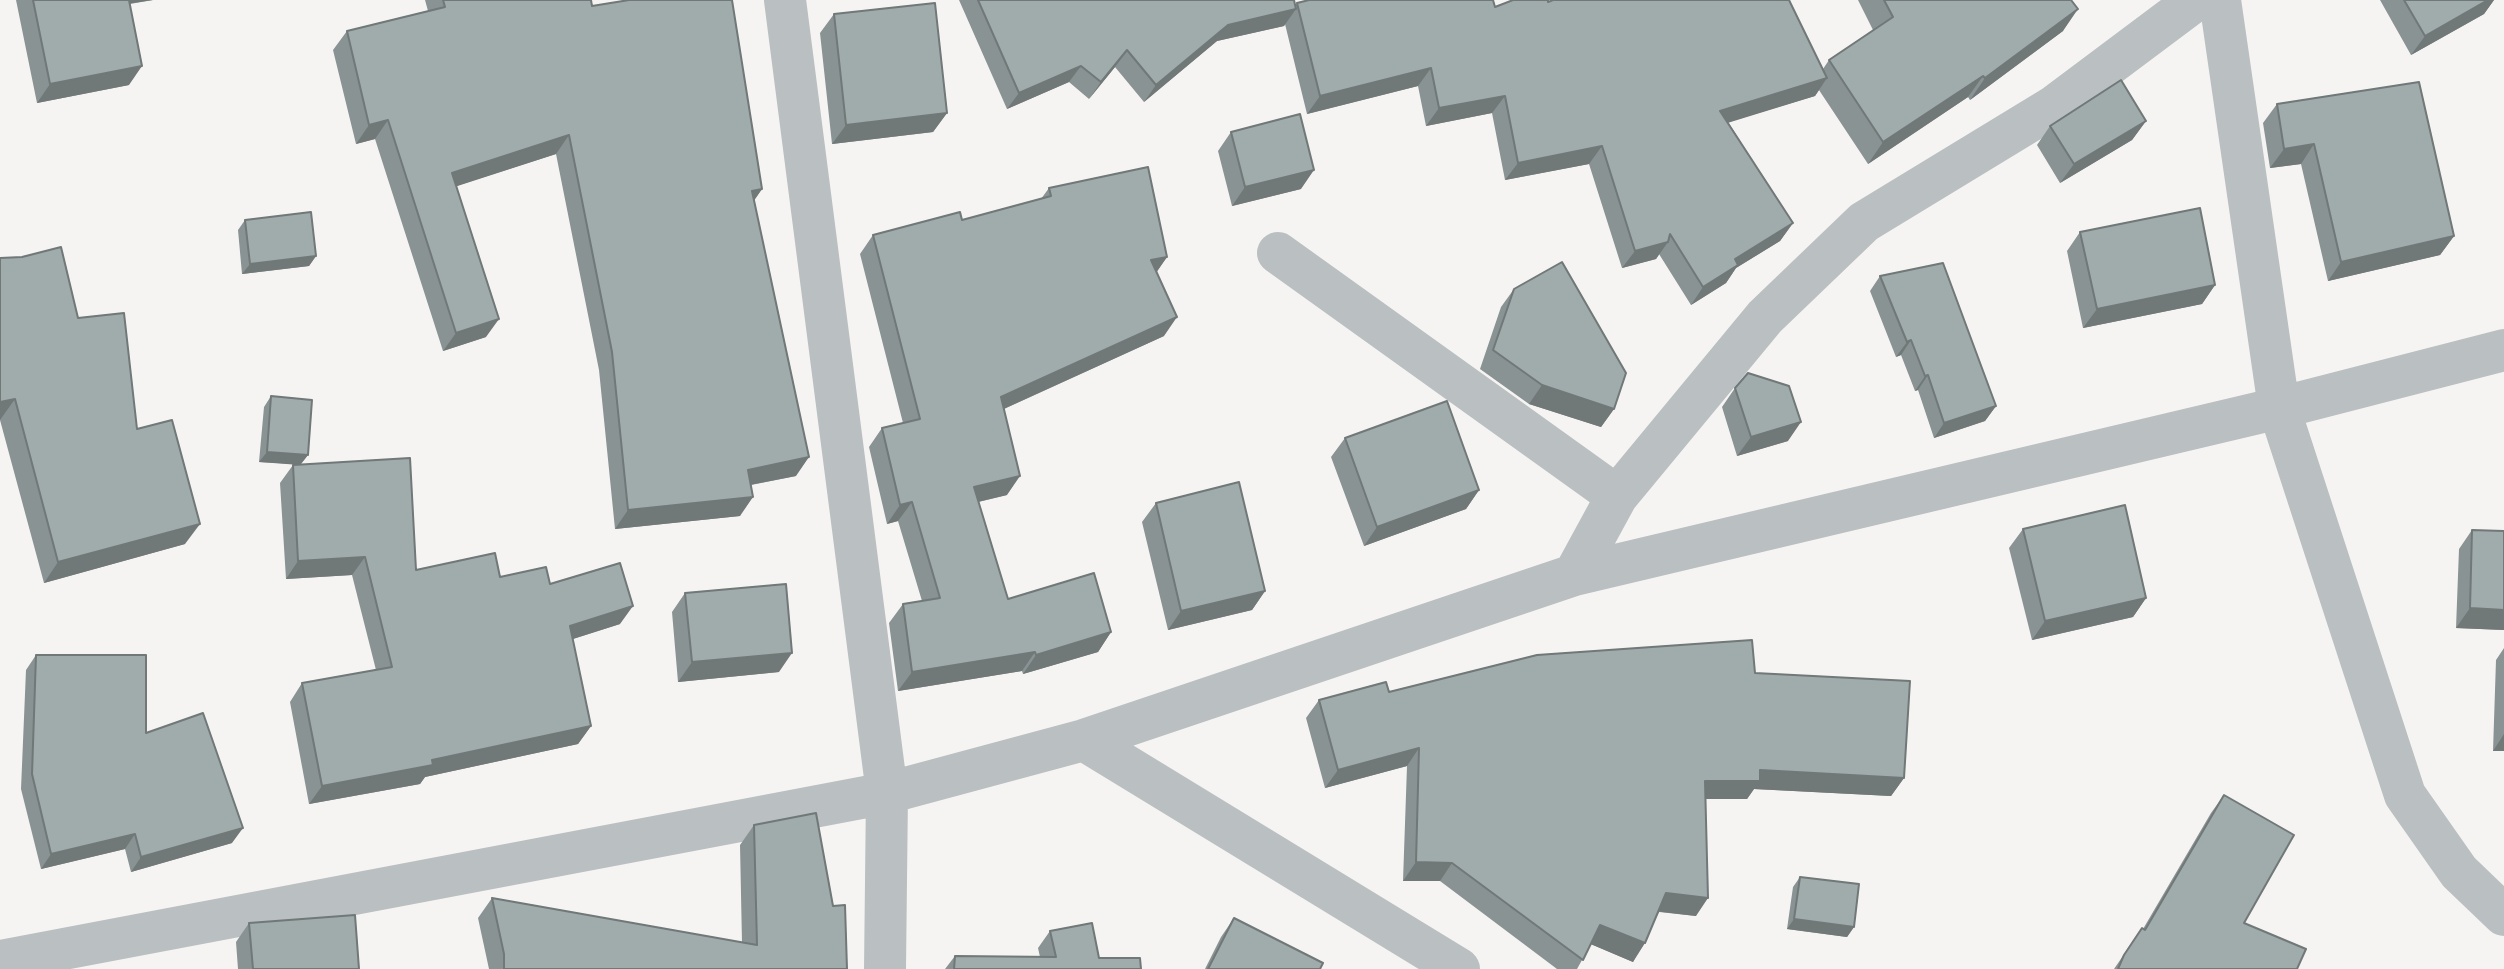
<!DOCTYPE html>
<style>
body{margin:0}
canvas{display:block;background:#f5f4f2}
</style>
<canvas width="2504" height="969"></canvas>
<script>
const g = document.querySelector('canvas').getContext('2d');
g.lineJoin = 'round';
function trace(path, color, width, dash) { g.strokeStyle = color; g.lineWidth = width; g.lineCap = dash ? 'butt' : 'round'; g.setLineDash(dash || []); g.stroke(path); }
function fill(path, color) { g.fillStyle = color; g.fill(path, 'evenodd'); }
trace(new Path2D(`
 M785,0L887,793L885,969
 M2220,0L2279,408L2405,795L2459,872L2504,915
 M1278,253L1617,496
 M1574,575L1617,496L1765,317L1864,222L2053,107L2196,0
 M1084,740L1459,969
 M0,961L887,793L1084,740L1574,575L2279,408L2504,350`), '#bac0c1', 42);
fill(new Path2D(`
 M16,0H153L130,4L129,85L37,103Z
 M425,0H591L592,6L762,189L754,200L796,476L751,485L740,516L615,529L599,370L556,154L456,186L486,337L443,351L375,139L356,144L333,50L347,31L428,11Z
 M959,0H1294L1295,5L1297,3L1495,7L1548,2L1823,69L1829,60L1873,30L1858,0H2071L2063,31L1970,100L1968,97L1868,164L1819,90L1815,96L1728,122L1793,223L1780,241L1736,268L1726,283L1691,305L1659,254L1656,259L1622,268L1589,164L1505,180L1492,113L1426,126L1418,86L1307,114L1285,24L1284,26L1217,41L1144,102L1115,67L1089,99L1069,82L1007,109Z
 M2380,0H2494L2484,14L2411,55Z
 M834,14L947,113L933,132L832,144L820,33Z
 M2277,104L2454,236L2440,255L2328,281L2301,164L2270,168L2263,123Z
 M2146,121L2132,140L2060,183L2037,145L2050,126Z
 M1231,132L1301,189L1232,206L1218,151Z
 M1049,188L1167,257L1156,272L1164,336L1004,409L1007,495L978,502L1008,599L1111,632L1098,652L1023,674L1022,671L898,691L889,623L903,604L922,601L898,521L887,524L869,447L882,428L903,423L860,254L873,235L962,220L1041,199Z
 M245,220L316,256L309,266L242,274L238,230Z
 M2080,232L2215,285L2202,304L2083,328L2067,251Z
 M0,258L78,318L137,429L185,544L44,583L0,420Z
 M1880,276L1996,406L1985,421L1934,438L1918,390L1915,391L1901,355L1896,357L1870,291Z
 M1514,289L1614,409L1601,427L1529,404L1480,369L1501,307Z
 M1735,388L1788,441L1737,456L1722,407Z
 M271,396L308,455L301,464L416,570L500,577L550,584L620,624L573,639L591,726L578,744L425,777L420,784L309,804L290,702L302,683L376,670L352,575L286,579L280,483L293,465L295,464L259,462L264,407Z
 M1345,438L1479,490L1466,509L1364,546L1331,457Z
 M1156,503L1265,591L1252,610L1168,630L1142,522Z
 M2023,529L2146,598L2133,617L2032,640L2009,548Z
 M2472,530L2504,630L2456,628L2459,549Z
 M685,593L779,672L678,682L672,612Z
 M2504,648V751H2493L2496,660Z
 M36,655L146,733L232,843L131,872L125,849L41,869L21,789L26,670Z
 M1755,673L1904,778L1891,796L1754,789L1747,799H1705L1696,916L1659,912L1633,962L1591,944L1577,969H1557L1440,881H1403L1407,766L1325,788L1306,718L1319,700L1389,692Z
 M2224,795L2244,923L2297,969H2114L2142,928L2143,929L2211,813Z
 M754,825L833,906L847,969H489L478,918L492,898L742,943L740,845Z
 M1800,877L1854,927L1847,937L1787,929L1793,887Z
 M1234,918L1320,969H1205L1221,937Z
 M249,923L359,969H238L236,942Z
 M1050,931L1099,958L1141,969H945L955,956L1040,957L1038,948Z`), '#8a9394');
fill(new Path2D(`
 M117,0H153L113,6Z
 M2488,0H2494L2484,14L2411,55L2425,36Z
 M1296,9L1284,26L1217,41L1144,102L1156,85L1228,25Z
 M2078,9L2063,31L1970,100L1985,78Z
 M1127,50L1115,67L1089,99L1101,82Z
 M142,66L129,85L37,103L50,84Z
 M1081,66L1069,82L1007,109L1019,93Z
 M1431,68L1418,86L1307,114L1320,96Z
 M1983,76L1968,97L1868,164L1883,142Z
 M1827,78L1815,96L1708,129L1720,111Z
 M1505,96L1492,113L1426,126L1439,108Z
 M947,113L933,132L832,144L846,125Z
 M388,120L375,139L356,144L369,125Z
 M2146,121L2132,140L2060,183L2074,164Z
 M569,135L556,154L439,192L452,173Z
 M2314,144L2301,164L2270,168L2284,149Z
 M1602,146L1589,164L1505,180L1518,163Z
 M1314,170L1301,189L1232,206L1245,187Z
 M762,189L749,208L752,191Z
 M1793,223L1780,241L1736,268L1726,283L1691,305L1703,287L1735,259Z
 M2454,236L2440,255L2328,281L2341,262Z
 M1668,242L1656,259L1622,268L1635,251Z
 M316,256L309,266L242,274L250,264Z
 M1167,257L1154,276L1151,260Z
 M2215,285L2202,304L2083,328L2097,309Z
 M1177,317L1164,336L988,416L1001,397Z
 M499,319L486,337L443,351L456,333Z
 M1911,340L1901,355L1896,357L1907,342Z
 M1928,375L1918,390L1915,391L1925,376Z
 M1542,385L1614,409L1601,427L1529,404Z
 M15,399L0,420V402Z
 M1996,406L1985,421L1934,438L1944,423Z
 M1801,422L1788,441L1737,456L1751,437Z
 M267,452L308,455L300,465L259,462Z
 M809,457L796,476L734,488L748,470Z
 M1020,476L1007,495L961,506L974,487Z
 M1479,490L1466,509L1364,546L1377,527Z
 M753,497L740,516L615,529L628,510Z
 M912,502L898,521L887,524L900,505Z
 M200,524L185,544L44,583L58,562Z
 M365,557L352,575L286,579L298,561Z
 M1265,591L1252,610L1168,630L1181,611Z
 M2146,598L2133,617L2032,640L2045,621Z
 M633,606L620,624L557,644L570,626Z
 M2470,608L2504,610V630L2456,628Z
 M1111,632L1098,652L1023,674L1036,655Z
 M1035,652L1022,671L898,691L912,672Z
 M792,653L779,672L678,682L692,662Z
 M591,726L578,744L425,777L420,784L309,804L322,786L432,760Z
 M2504,734V751H2493Z
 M1419,748L1407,766L1325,788L1338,770Z
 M1760,770L1904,778L1891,796L1754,789L1747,799H1692L1705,781Z
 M243,828L232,843L131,872L141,857Z
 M135,834L125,849L41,869L51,854Z
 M1416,862L1452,863L1440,881H1403Z
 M1666,893L1708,898L1696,916L1654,911Z
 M1794,919L1854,927L1847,937L1787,929Z
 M1600,925L1645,943L1633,962L1588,943Z`), '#707878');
const building = new Path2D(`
 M33,0H129L142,66L50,84Z
 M443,0H591L592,6L629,0H732L762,189L752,191L809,457L748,470L753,497L628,510L612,352L569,135L452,173L499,319L456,333L388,120L369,125L347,31L445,7Z
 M978,0H1294L1296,9L1228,25L1156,85L1127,50L1101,82L1081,66L1019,93Z
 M1309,0H1493L1495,7L1513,0H1548V2L1553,0H1789L1827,78L1720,111L1793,223L1735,259L1738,265L1703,287L1670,234L1668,242L1635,251L1602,146L1518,163L1505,96L1439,108L1431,68L1320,96L1297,3Z
 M1884,0H2071L2078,9L1985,78L1983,76L1883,142L1829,60L1893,17Z
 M2404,0H2488L2425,36Z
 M935,3L947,113L846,125L834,14Z
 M2121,80L2146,121L2074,164L2050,126Z
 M2419,82L2454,236L2341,262L2314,144L2284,149L2277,104Z
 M1300,114L1314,170L1245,187L1231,132Z
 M1148,167L1167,257L1151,260L1177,317L1001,397L1020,476L974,487L1008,599L1094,573L1111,632L1036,655L1035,652L912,672L903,604L940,598L912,502L900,505L882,428L920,419L873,235L960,212L962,220L1051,196L1049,188Z
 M2200,208L2215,285L2097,309L2080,232Z
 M311,212L316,256L250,264L245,220Z
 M61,247L78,318L124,313L137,429L172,420L200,524L58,562L15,399L0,402V258L22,257Z
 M1562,262L1626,373L1614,409L1542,385L1493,350L1514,289Z
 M1943,263L1996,406L1944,423L1928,375L1925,376L1911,340L1907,342L1880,276Z
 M1748,373L1789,386L1801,422L1751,437L1735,388Z
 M271,396L312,400L308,455L267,452Z
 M1447,401L1479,490L1377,527L1345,438Z
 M410,458L416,570L495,553L500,577L546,567L550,584L620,563L633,606L570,626L591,726L432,760L433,765L322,786L302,683L392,667L365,557L298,561L293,465Z
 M1239,482L1265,591L1181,611L1156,503Z
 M2125,505L2146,598L2045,621L2023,529Z
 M2472,530L2504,531V610L2470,608Z
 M786,584L792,653L692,662L685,593Z
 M1752,640L1755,673L1910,681L1904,778L1760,770V781H1705L1708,898L1666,893L1645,943L1600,925L1583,960L1452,863L1416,862L1419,748L1338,770L1319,700L1386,682L1389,692L1537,655Z
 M36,655H146V733L203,713L243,828L141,857L135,834L51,854L32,774Z
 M2224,795L2294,835L2244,923L2306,949L2297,969H2118L2124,955L2142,928L2145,930Z
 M816,813L833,906L845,905L847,969H504V954L492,898L757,945L754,825Z
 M1800,877L1859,884L1854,927L1794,919Z
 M355,915L359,969H253L249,923Z
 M1234,918L1323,963L1320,969H1208Z
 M1092,923L1099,958H1140L1141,969H954L955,956L1056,957L1050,931Z`);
fill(building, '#a0abac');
trace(building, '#707878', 2);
</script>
